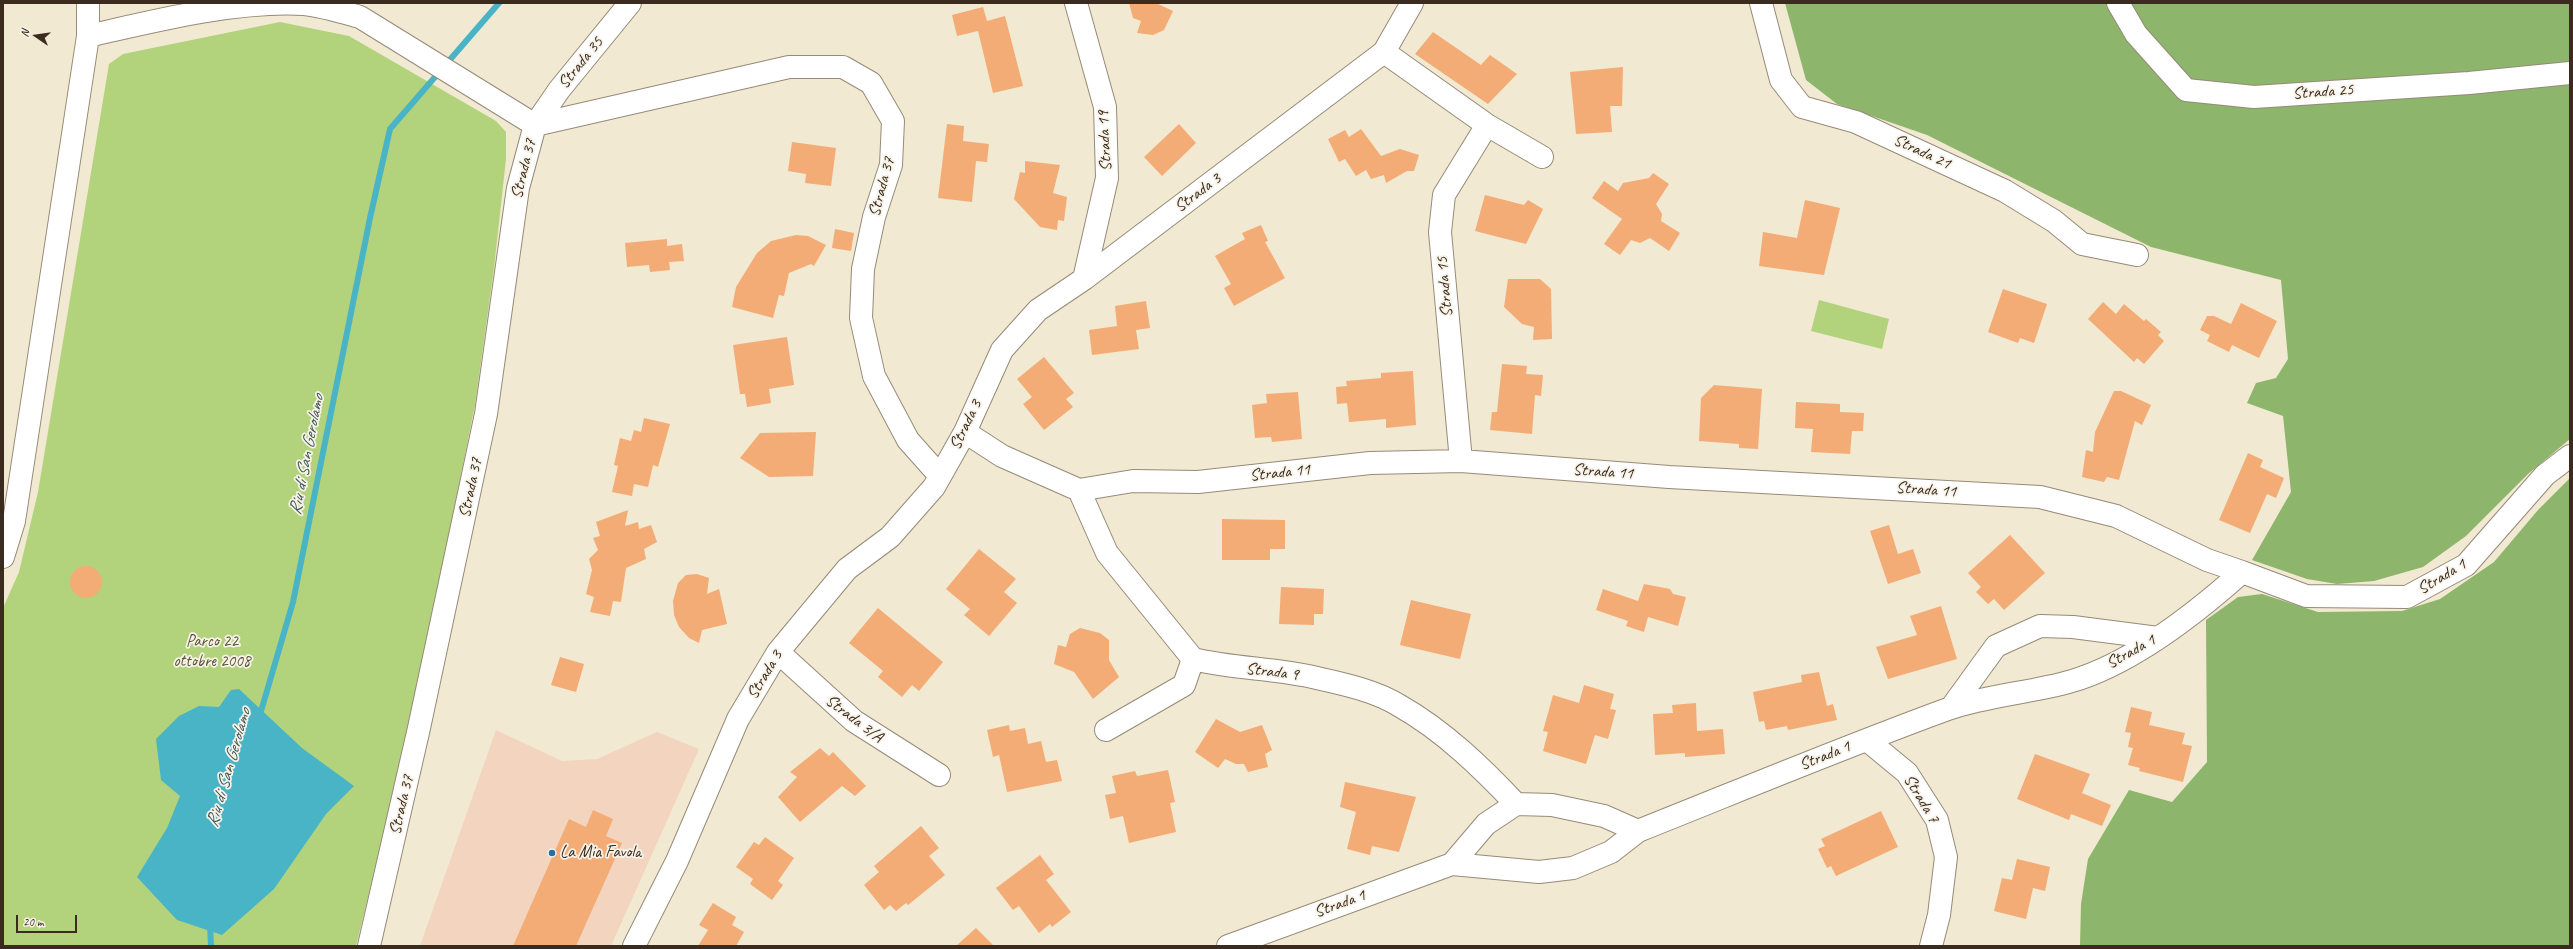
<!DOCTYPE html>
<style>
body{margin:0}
#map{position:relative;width:2573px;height:949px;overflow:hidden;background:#f1e9d2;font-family:Caveat,sans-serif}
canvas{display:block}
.frame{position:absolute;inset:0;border:4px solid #3b2a1e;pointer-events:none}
.north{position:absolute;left:16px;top:16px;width:40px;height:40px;-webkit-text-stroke:3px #f7f3e8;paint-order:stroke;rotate:283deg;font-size:11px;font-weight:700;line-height:16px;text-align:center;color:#3b2a1e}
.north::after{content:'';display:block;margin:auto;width:14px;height:18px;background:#3b2a1e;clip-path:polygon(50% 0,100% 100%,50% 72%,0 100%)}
.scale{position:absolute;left:16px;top:915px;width:61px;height:18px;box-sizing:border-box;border:2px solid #3b2a1e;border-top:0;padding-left:5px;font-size:12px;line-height:14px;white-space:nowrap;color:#3b2a1e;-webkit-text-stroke:3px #f7f3e8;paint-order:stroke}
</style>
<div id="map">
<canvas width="2573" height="949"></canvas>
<div class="frame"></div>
<div class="north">N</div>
<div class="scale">20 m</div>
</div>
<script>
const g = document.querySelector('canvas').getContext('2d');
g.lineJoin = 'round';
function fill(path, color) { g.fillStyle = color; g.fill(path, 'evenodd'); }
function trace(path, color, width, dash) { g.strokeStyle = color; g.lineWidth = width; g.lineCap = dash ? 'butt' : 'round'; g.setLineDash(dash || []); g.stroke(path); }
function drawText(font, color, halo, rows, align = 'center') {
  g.font = font + ' Caveat,sans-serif'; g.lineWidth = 3.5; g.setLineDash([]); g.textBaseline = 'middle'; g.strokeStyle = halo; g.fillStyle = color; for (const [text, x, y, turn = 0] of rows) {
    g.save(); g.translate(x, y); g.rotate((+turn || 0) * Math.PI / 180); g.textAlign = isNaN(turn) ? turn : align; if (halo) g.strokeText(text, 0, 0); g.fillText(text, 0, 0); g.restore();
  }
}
fill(new Path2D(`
 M496,730L562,761L597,759L657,732L699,749L611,946H420Z`), '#f3d4bf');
fill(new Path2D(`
 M280,22L349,36L496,121L506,132V159L494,268L475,405L410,727L356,946H3V608L19,572L38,492L109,64L123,54Z
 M1819,300L1889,319L1882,349L1811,331Z`), '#b2d37b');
fill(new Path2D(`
 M1785,3H2570V439L2528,474L2466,536L2423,567L2374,581L2337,584L2307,579L2252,560L2291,492L2283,416L2247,403L2256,383L2276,378L2288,359L2281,280L2151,247L1927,135L1837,104L1806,80Z
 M2570,478V946H2080L2081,904L2088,859L2129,790L2172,802L2207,762L2206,620L2238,597L2262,594L2318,612L2402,611L2440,599L2494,562L2538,510Z`), '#8db56b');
fill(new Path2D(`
 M239,689L302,748L354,786L326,814L274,889L222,935L177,920L137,877L167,828L180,796L161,780L156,739L179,716L199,706L219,707L231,690Z`), '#49b4c6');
trace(new Path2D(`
 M259,718L293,602L370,218L390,129L499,3
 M210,924L211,946`), '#49b4c6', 6);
fill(new Path2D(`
 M1129,3H1156L1173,11L1164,30L1153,35L1137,33L1141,21L1133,18Z
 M983,7L987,21L1005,16L1023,86L993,93L978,31L957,36L952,15Z
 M1433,32L1481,65L1490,55L1517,74L1488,104L1415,54Z
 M1623,67L1622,106H1610L1612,132L1576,134L1570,72Z
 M947,124L964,126L963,141L989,144L987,162L976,161L972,202L938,198Z
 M1179,124L1196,143L1162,176L1144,157Z
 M1361,129L1381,156L1400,149L1419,155L1414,171H1407L1386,183L1384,175L1371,179L1366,170L1356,176L1345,159L1339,162L1328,139L1345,130L1349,137Z
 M792,142L836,148L831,186L805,183L806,174L788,171Z
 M1025,161L1060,165L1053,193L1067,197L1064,221L1058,220L1057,230L1040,227L1014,199L1020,172L1025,173Z
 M1653,173L1669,184L1656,204L1662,214L1661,221L1680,233L1669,251L1650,238L1640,243L1631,240L1620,255L1604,244L1622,219L1592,198L1604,181L1618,191L1623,183L1649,178Z
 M1485,195L1524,205L1528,200L1543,209L1526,244L1475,231Z
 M1805,200L1840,208L1824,275L1759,266L1763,232L1797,238Z
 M1261,225L1268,241L1265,242L1285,278L1234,306L1224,288L1231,284L1215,256L1245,239L1242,233Z
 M835,229L854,233L851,251L832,248Z
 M796,235L808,236L826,245L814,266L811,264L789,273L784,296L779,295L773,318L732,307L736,287L757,253L771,241Z
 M667,239V246L682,244L684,261L669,262L670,270L650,272L649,265L627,267L625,243Z
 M1508,279H1540L1551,289L1552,339L1533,340L1534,327L1522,324L1504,307Z
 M2003,289L2047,304L2034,343L2020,338L2018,343L1988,332Z
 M1146,301L1150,328L1136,330L1139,349L1092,355L1089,330L1117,326L1115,306Z
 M2103,302L2116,314L2124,304L2144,321L2146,319L2161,332L2158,335L2164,341L2144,364L2137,358L2134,362L2088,319Z
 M2241,303L2277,321L2259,358L2232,345L2229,352L2207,341L2210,335L2200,330L2207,316H2214L2231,324Z
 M787,337L794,385L769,389L771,403L747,407L745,394H740L733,345Z
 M1044,357L1074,393L1066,399L1073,407L1044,430L1023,404L1032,397L1017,379Z
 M1502,364L1527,366L1526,374L1543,375L1541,396L1535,395L1532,434L1490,430L1492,412H1497Z
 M1413,371L1416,425L1386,428V419L1349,422L1347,403L1337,404L1336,387L1347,386L1346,381L1381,378V373Z
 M1714,385L1762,389L1758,449L1739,448V444L1699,441L1701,398Z
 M2114,391H2121L2151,405L2142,425L2135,421L2119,480L2107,477L2104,482L2082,477L2086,450L2093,452L2095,432Z
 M1298,392L1302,439L1272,442L1271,437L1255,438L1252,405L1267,403L1266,394Z
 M1796,402L1840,404V412L1864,413L1863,431H1852L1850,454L1811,452L1813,429L1795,428Z
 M644,418L670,424L658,467L653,465L648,487L634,484L632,496L612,492L618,466L614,465L620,438L631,441L634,430L641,432Z
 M816,432L813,476L769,477L740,458L760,433Z
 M2248,453L2263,460L2260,467L2284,478L2276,498L2267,494L2250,533L2219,520Z
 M628,510L625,526L638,522L639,529L651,525L657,542L644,549L646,559L626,568L621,602L613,601L610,616L590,612L594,597L586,594L592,570L589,559L598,550L593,538L600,536L596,522Z
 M1222,519L1285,520V549H1270V560H1222Z
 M1889,525L1898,554L1913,549L1921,573L1888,584L1870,531Z
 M2010,535L2045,573L2004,610L1994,599L1988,604L1976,592L1981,587L1968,573Z
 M979,549L1016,579L1004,592L1017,603L989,636L964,615L970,609L946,589Z
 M70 582a16 16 0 1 1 32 0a16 16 0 1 1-32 0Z
 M697,574L709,578L707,594L719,589L727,624L702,630L699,643L689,638L679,627L674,615L673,601L678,583L686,575Z
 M1644,584L1670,589L1673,594L1686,597L1678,626L1648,617L1644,632L1626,626L1628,621L1596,610L1603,589L1638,601Z
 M1281,587L1324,589L1323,614H1314V625L1279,624Z
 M1411,600L1471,614L1460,659L1400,645Z
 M1941,606L1957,659L1888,679L1876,647L1917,635L1910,616Z
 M878,608L943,662L919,691L912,685L902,697L878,677L883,671L849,643Z
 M1080,628L1100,633L1109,640V660L1119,677L1093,699L1074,672L1054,664L1058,645L1066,647L1070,634Z
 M560,657L584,664L576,692L551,685Z
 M1819,672L1827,706L1833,704L1837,720L1788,730L1787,726L1766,730L1764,721L1759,722L1753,692L1802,682L1801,675Z
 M1584,685L1614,694L1610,709L1616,710L1608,739L1595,735L1586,764L1543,751L1548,732L1543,731L1553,695L1579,703Z
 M1696,703L1697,731L1723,729L1725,754L1685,757V753L1655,755L1653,714L1673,713L1672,705Z
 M2131,707L2152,712L2149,725L2185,733L2182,744L2192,746L2183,782L2139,771L2140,768L2128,765L2133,748L2128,747L2131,733L2125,732Z
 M1216,719L1240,732L1262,725L1272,750L1265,754L1268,767L1248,772L1244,764H1236L1225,759L1218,768L1195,752Z
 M1009,725L1010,731L1025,728L1028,744L1041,741L1046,762L1057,760L1062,781L1007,792L999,755L993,757L987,730Z
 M820,748L829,756L833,752L866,786L855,796L842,786L800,822L778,797L797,777L790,772Z
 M2035,754L2090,774L2082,793L2111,805L2102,826L2071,814L2069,820L2017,799Z
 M1168,770L1175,802L1170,803L1176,832L1129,843L1123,816L1110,819L1105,795L1116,793L1112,776L1135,771L1137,776Z
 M1345,782L1416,797L1399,852L1372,846L1370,855L1347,849L1356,812L1340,807Z
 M593,810L613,819L606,836L622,843L576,946H513L569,819L586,827Z
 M1881,811L1898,847L1836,876L1831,866L1827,868L1818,849L1825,846L1821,839Z
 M921,826L939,848L929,856L945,875L908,905L906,903L896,911L890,905L884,910L864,885L879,872L874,866Z
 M765,837L794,858L778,881L783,885L772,900L750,884L753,879L736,867L754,842L759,845Z
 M1040,855L1054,874L1046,880L1071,912L1052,927L1050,924L1039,933L1019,906L1013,910L996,888Z
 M2017,859L2050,867L2045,891L2033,888L2026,919L1994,911L2002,878L2012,880Z
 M713,903L736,917L732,925L744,932L736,946H698L708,930L699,925Z
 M976,928L994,946H956Z`), '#f3ac75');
const minor = new Path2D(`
 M1076,3L1105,107L1107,178L1084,279
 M1761,3L1781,80L1802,107L1856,122L2005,191L2054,221L2082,244L2137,255
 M2118,3L2136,34L2186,90L2254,97L2469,83L2570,73
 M88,36C154,21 237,0 304,4C323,6 342,12 360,17L535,125
 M1384,52L1487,125L1542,157
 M535,125L789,67H843L871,83L893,121L891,165L874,217L863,269L861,318L874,376L908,440L940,476
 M965,432L1002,456L1079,490L1133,481L1198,482L1370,463L1461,461L1669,477L2040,497L2116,516L2207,560L2242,572
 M1461,461L1440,232L1444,195L1487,125
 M1079,490L1107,553L1193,659C1234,669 1276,668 1317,678C1344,684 1376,691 1400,706C1444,731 1482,768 1516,804
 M3,557L14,521L88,36V3
 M778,652L854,721L939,775
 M1951,708L1996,646L2040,626L2073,627L2158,638
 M1106,730L1184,685L1193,659
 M1867,740L1907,773L1937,820L1946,857L1939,915L1931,946
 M1452,864L1486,824L1516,804L1552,805L1604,816L1638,831
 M369,946L419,728L486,414L518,188L535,125L559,90L630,3
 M634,946L677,861L738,719L778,652L847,569L890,537L934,487L965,432L1002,350L1038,310L1084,279L1384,52L1412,3
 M1228,946L1452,864L1539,872L1573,868L1611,852L1638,831C1741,790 1844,747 1948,709C1988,695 2031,693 2072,681C2133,663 2195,614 2242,572L2306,596L2407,597L2466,565L2545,475L2570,456`);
trace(minor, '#968a78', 24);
trace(minor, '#fff', 22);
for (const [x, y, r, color] of [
 [552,853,4,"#1f6fb2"]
]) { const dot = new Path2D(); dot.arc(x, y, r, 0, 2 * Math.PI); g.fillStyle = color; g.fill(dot); trace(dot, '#f7f3e8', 1.5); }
drawText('17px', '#3b2a1e', '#f7f3e8', [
 ["Strada 35",581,63,-51],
 ["Strada 25",2323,92,-4],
 ["Strada 19",1105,141,-93],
 ["Strada 21",1922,152,25],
 ["Strada 37",524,169,-76],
 ["Strada 37",882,187,-75],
 ["Strada 3",1198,193,-37],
 ["Strada 15",1445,287,-95],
 ["Strada 3",966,425,-64],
 ["Strada 11",1603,472,4],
 ["Strada 11",1280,473,-6],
 ["Strada 37",471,488,-78],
 ["Strada 11",1926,490,4],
 ["Strada 1",2442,577,-31],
 ["Strada 1",2131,652,-29],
 ["Strada 9",1272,672,7],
 ["Strada 3",765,675,-59],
 ["Strada 3/A",854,719,37],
 ["Strada 1",1825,756,-22],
 ["Strada 7",1921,799,59],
 ["Strada 37",402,805,-77],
 ["Strada 1",1340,904,-20]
]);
drawText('17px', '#595435', '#f7f3e8', [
 ["Parco 22",212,642],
 ["ottobre 2008",212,662]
]);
drawText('17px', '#3b2a1e', '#f7f3e8', [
 ["La Mia Favola",560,853]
], 'left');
drawText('italic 18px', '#405a59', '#f7f3e8', [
 ["Riu di San Gerolamo",307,455,-79],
 ["Riu di San Gerolamo",229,768,-74]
]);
</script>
